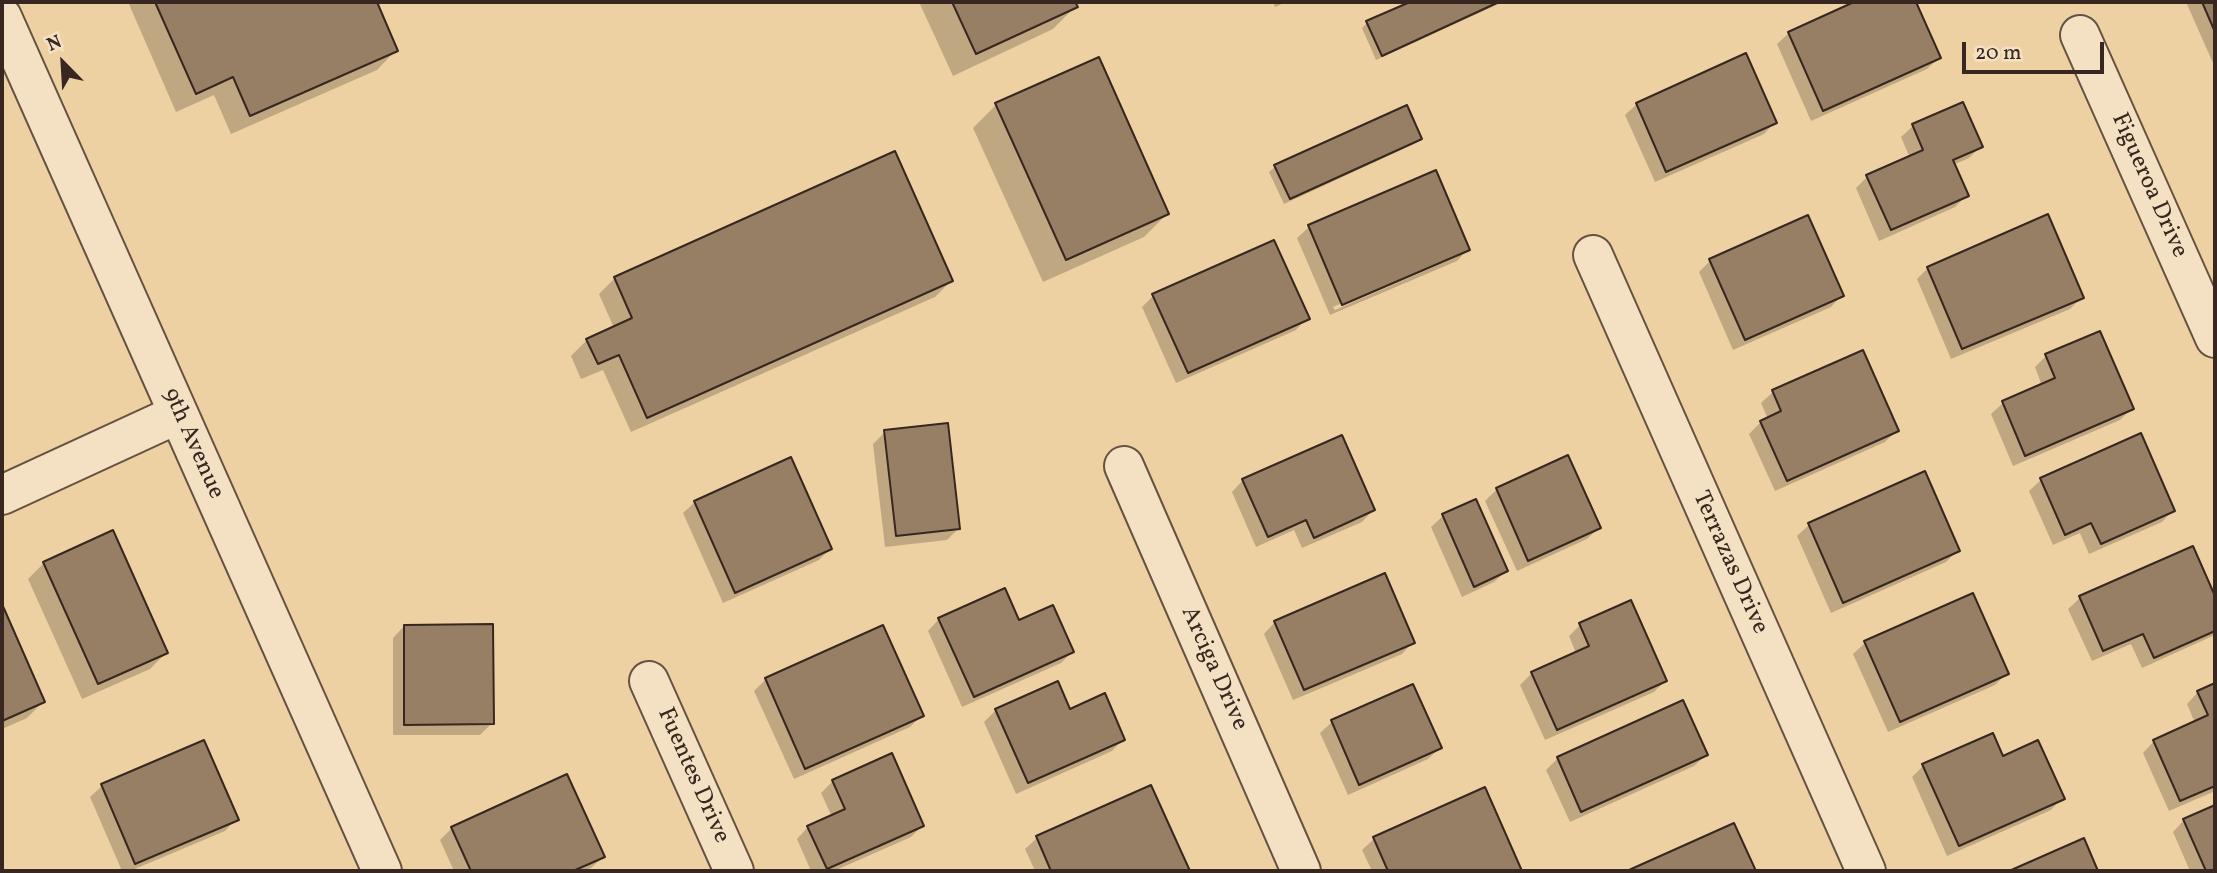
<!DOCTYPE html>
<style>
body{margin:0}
#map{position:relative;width:2217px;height:873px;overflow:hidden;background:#eed1a2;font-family:Vollkorn,serif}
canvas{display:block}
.frame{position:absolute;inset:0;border:4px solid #372720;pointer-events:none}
.north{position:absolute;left:28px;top:28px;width:70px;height:70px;-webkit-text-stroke:5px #f4e1c3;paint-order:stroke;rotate:336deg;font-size:19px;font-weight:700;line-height:28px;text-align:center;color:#372720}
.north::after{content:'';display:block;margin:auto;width:24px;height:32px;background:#372720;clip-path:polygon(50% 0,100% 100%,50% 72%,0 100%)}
.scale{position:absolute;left:1962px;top:42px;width:142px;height:32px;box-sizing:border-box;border:4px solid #372720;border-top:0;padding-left:9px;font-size:21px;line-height:24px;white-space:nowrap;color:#372720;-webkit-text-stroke:5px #f4e1c3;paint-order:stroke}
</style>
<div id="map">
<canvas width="2217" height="873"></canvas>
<div class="frame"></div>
<div class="north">N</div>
<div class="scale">20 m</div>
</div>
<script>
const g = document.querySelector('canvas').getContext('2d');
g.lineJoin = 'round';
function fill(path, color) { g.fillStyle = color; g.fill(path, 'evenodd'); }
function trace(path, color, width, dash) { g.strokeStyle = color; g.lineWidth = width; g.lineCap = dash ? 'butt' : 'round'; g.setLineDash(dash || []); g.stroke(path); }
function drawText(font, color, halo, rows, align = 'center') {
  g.font = font + ' Vollkorn,serif'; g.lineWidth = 5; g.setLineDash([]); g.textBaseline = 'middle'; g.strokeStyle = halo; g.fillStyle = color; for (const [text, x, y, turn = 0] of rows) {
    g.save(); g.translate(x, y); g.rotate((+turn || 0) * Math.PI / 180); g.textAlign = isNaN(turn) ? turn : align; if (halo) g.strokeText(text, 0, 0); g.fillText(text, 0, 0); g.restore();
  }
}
fill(new Path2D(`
 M128,2H375L396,50L377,70L231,134L214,95L176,112Z
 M919,2H1074L1076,6L1053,29L953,76Z
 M1273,2H1286L1275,7Z
 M1414,2H1503L1376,60L1362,28L1367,23Z
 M1859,2H1914L1939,58L1927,69L1811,121L1777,44L1789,33Z
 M2186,2H2215V62L2213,63Z
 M1637,104L1775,122L1764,134L1655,182L1625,115Z
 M1962,104L1981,146L1969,158L1953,165L1967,195L1955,207L1879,241L1856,188L1867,177L1910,158L1901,137L1913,126Z
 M996,105L1167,214L1144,237L1043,282L973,128Z
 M1420,138L1414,144L1284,204L1269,172L1275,167Z
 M1309,227L1468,249L1457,261L1330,315L1297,238ZM1457,254V257L1335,310L1333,307Z
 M1710,261L1842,295L1831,307L1733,350L1699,272Z
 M1928,268L2082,297L2070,309L1951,359L1917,279Z
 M615,278L951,281L935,297L631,432L603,370L581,379L571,356L587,340L614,328L599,294Z
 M1154,295L1307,318L1296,330L1176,383L1142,307Z
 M1862,352L1897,430L1885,442L1775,491L1749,434L1761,422L1768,419L1761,403L1773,392Z
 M2046,356L2131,409L2120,420L2013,466L1991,414L2003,403L2042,386L2035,367Z
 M885,432L959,528L947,540L885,547L873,444Z
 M2140,436L2173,510L2162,522L2089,554L2080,533L2053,545L2029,491L2041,480Z
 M1924,474L1958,550L1946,562L1831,613L1797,536L1809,525Z
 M1243,480L1373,510L1362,522L1302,548L1294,530L1256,547L1232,492Z
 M1497,489L1599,528L1587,539L1517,571L1485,501Z
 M695,502L830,549L819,560L723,603L683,513Z
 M1475,502L1506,571L1494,582L1462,597L1431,527L1443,516Z
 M2192,548L2215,600V635L2142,668L2131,644L2092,661L2068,609L2080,598Z
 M44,563L166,653L150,669L82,699L28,579Z
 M2,608L43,702L27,718L2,729Z
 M939,619L1018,623L1072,652L1061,663L962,707L928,631Z
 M1275,622L1413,642L1402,654L1293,700L1264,634Z
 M1580,625L1665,681L1654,692L1545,740L1520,685L1532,673L1576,653L1569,636Z
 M404,626L492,723L480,735H393V638Z
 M1865,643L2007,673L1995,685L1888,732L1853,654Z
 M766,679L922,715L910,727L794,779L754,691Z
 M2215,685V791L2169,811L2143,753L2154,741L2195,723L2187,704L2198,692Z
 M996,710L1069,711L1123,739L1112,751L1016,794L984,722Z
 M1332,722L1440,748L1428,759L1348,795L1320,733Z
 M1706,755L1694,766L1570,822L1546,770L1558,758Z
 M1923,766L2062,798L2051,810L1947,856L1912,777Z
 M833,781L922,826L911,837L834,871H811L797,839L808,827L832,817L821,793Z
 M102,786L236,819L225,831L130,871H122L90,797Z
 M1150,787L1188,871H1035L1025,849L1037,838Z
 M1484,789L1520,871H1372L1362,850L1374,839Z
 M2215,807V871H2190L2173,832L2184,820Z
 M1734,826L1754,871H1631Z
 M452,828L603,857L591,868L584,871H454L440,840Z`), '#0003');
const building = new Path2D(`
 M155,2H377L398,51L250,116L233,77L196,94Z
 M952,2H1075L1078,7L976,54Z
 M1410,2H1499L1382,56L1366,21Z
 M1854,2H1916L1941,58L1823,111L1788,32Z
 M2202,2H2215V32Z
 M1746,53L1777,123L1666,172L1636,103Z
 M1099,57L1169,214L1066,260L995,103Z
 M1963,102L1983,147L1953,160L1969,196L1891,230L1866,175L1923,150L1912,124Z
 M1407,105L1422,139L1290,199L1274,165Z
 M895,151L953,281L647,418L619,355L598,364L586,339L632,318L614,277Z
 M1436,170L1470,250L1342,305L1308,225Z
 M2048,214L2084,298L1962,349L1927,267Z
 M1808,215L1844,296L1745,340L1709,259Z
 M1274,240L1310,319L1188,373L1152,294Z
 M2100,331L2134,409L2025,456L2002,401L2055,378L2045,354Z
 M1863,350L1899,431L1787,481L1760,421L1781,411L1772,390Z
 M948,423L960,529L896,536L884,430Z
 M2141,433L2175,511L2101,544L2091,523L2065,535L2040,478Z
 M1342,435L1375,510L1314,538L1306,520L1268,537L1242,479Z
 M1568,455L1601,528L1528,561L1496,488Z
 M791,457L832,549L735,593L694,501Z
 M1925,471L1960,551L1843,603L1808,523Z
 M1476,499L1508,571L1474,587L1442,514Z
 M113,530L168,653L98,684L43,562Z
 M2193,546L2215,596V631L2154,658L2143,634L2103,651L2079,596Z
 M1385,573L1415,643L1304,690L1274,621Z
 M1005,588L1019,620L1053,605L1074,652L974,697L938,618Z
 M1973,593L2009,674L1900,722L1864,641Z
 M1631,600L1667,681L1557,730L1531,672L1589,646L1579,623Z
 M2,604L45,702L2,721Z
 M493,624L494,724L404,725V625Z
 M883,625L924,716L805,769L765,678Z
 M1058,681L1070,709L1105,693L1125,740L1028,783L995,709Z
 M2215,683V786L2180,801L2153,740L2208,715L2197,691Z
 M1413,684L1442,748L1359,785L1331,720Z
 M1683,700L1708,755L1581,812L1557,757Z
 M1993,733L2003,756L2038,740L2065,799L1959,846L1922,764Z
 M204,740L239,820L135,864L101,784Z
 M892,753L924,826L827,869L807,826L845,809L832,780Z
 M567,774L605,857L573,871H471L451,827Z
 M1151,785L1190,871H1051L1036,836Z
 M1485,787L1522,871H1388L1373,837Z
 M2215,805V871H2206L2183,819Z
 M1734,823L1756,871H1630L1629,870Z
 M2084,838L2098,871H2009Z`);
fill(building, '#967f64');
trace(building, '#372720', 2);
const street = new Path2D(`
 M2,17L382,871
 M2080,35L2215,338
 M1593,255L1866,871
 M1124,466L1301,871
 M2,495L178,414
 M649,681L734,871`);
trace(street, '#655240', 42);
trace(street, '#f4e1c3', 38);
drawText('24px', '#372720', '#f4e1c3', [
 ["Figueroa Drive",2148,186,66],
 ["9th Avenue",192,444,66],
 ["Terrazas Drive",1729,563,66],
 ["Arciga Drive",1213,669,66],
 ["Fuentes Drive",692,776,66]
]);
</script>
